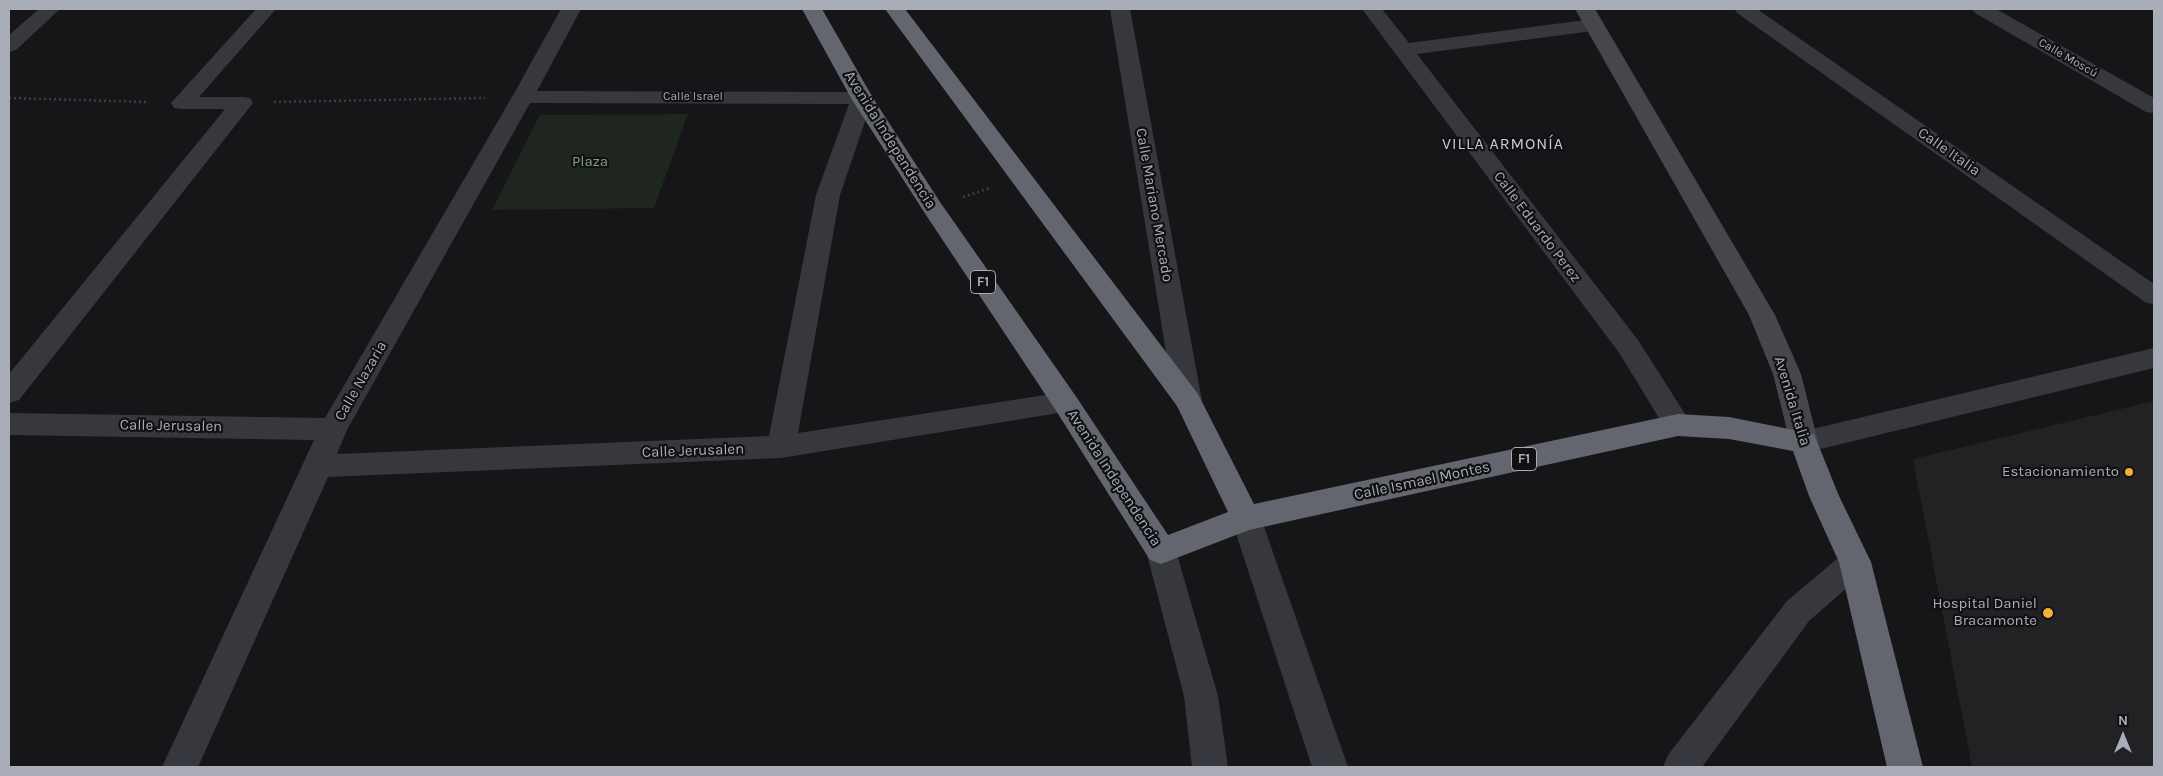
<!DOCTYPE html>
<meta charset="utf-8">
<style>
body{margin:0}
#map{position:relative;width:2163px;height:776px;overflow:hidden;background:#161618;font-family:Karla,sans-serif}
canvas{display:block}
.frame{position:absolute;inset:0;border:10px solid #a8adb8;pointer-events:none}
.north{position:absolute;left:2098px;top:711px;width:50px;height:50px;-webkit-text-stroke:4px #111113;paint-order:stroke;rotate:0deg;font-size:14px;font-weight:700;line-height:20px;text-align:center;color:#a8adb8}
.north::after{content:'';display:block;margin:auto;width:18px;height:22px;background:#a8adb8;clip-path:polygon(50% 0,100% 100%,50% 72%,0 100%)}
</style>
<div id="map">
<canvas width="2163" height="776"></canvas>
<div class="frame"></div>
<div class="north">N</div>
</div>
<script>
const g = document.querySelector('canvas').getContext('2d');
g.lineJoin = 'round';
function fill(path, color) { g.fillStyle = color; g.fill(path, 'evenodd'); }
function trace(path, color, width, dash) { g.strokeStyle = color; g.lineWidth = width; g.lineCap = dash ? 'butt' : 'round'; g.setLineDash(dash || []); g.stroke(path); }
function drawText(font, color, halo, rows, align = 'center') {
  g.font = font + ' Karla,sans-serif'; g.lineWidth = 4.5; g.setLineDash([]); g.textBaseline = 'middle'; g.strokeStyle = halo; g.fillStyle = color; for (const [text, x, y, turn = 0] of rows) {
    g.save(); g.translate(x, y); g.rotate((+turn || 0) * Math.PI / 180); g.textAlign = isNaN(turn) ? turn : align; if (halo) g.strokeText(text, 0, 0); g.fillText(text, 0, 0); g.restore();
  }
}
fill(new Path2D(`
 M2154,401V767H1972L1913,459Z`), '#222225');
fill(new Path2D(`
 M688,114L654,208L492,210L540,115Z`), '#1e261f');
trace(new Path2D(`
 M9,98L149,102
 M274,102L485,98
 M963,197L990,188`), '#3d3f44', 2.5, [2, 3]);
fill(new Path2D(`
 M39,9H60L16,50L9,52V35Z
 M256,9H276L199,97H242L250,98L253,103L19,400L9,403V374L225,109H182L174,108L171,103Z
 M561,9H581L537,91L862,92L870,93L873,98L840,195L798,433L1065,392L1075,395L1079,402L1075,409L1065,412L781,458L328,477L198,767H162L314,440L9,435V413L325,418L512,97ZM530,103L849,104L816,195L769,436L337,454L347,430Z
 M1110,9H1130L1202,401L1198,408L1188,411L1178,408L1174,401Z
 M1362,9H1382L1409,43L1593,19L1600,21L1603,25L1600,29L1593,31L1417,54L1638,340L1692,425L1688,433L1678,436L1668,433L1620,354Z
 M1734,9H1757L2154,284V305L2145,302L1737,13Z
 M1972,9H1996L2154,98V113L2146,112L1975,13Z
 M2154,348V368L1804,453L1794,450L1790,442L1794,434L1804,431Z
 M1246,506L1257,509L1261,518L1348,767H1312L1231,518L1235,509Z
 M1161,538L1172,542L1176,551L1218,696L1228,767H1192L1184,696L1146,551L1150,542Z
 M1855,549L1866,553L1871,562L1866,571L1809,621L1702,767H1663L1668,755L1787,601L1844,553Z`), '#37383d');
fill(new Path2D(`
 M1575,9H1595L1775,315L1801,374L1818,442L1814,450L1804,453L1794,450L1790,442L1773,374L1749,315Z`), '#45474d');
fill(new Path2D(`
 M802,9H822L873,98L940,202L1075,395L1168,535L1228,512L1177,406L885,9H905L1198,394L1254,504L1678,414L1729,417L1814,434L1839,496L1871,562L1923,767H1887L1839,562L1809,496L1793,451L1729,439L1678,436L1249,530L1161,564L1150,560L1055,409L924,212L851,98Z`), '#63666e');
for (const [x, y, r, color] of [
 [2129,472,5,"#f2b134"],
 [2048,613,6,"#f2b134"]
]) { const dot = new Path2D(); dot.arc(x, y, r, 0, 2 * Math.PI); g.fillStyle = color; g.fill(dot); trace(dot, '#111113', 2); }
drawText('12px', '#a8adb8', '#111113', [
 ["Calle Moscú",2068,58,30],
 ["Calle Israel",693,97]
]);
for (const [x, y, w] of [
 [983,282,25],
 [1524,459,25]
]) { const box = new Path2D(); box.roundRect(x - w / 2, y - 11.5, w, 23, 4); g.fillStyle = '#111113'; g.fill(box); trace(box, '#a8adb8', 1); }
drawText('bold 14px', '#a8adb8', null, [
 ["F1",983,282],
 ["F1",1524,459]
]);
drawText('15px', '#a8adb8', '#111113', [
 ["Avenida Independencia",890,140,58],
 ["Calle Italia",1949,152,35],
 ["Calle Mariano Mercado",1154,205,80],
 ["Calle Eduardo Perez",1537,227,53],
 ["Calle Nazaria",361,381,-60],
 ["Avenida Italia",1792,401,73],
 ["Calle Jerusalen",171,426,1],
 ["Calle Jerusalen",693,451,-2],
 ["Avenida Independencia",1114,478,57],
 ["Calle Ismael Montes",1422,481,-12]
]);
drawText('15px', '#7fa381', '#111113', [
 ["Plaza",590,162]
]);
drawText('15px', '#a8adb8', '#111113', [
 ["Estacionamiento",2119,472],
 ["Hospital Daniel",2037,604],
 ["Bracamonte",2037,621]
], 'right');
g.letterSpacing = '1px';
drawText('16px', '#c9ccd4', '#111113', [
 ["VILLA ARMONÍA",1503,144]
]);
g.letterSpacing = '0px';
</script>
